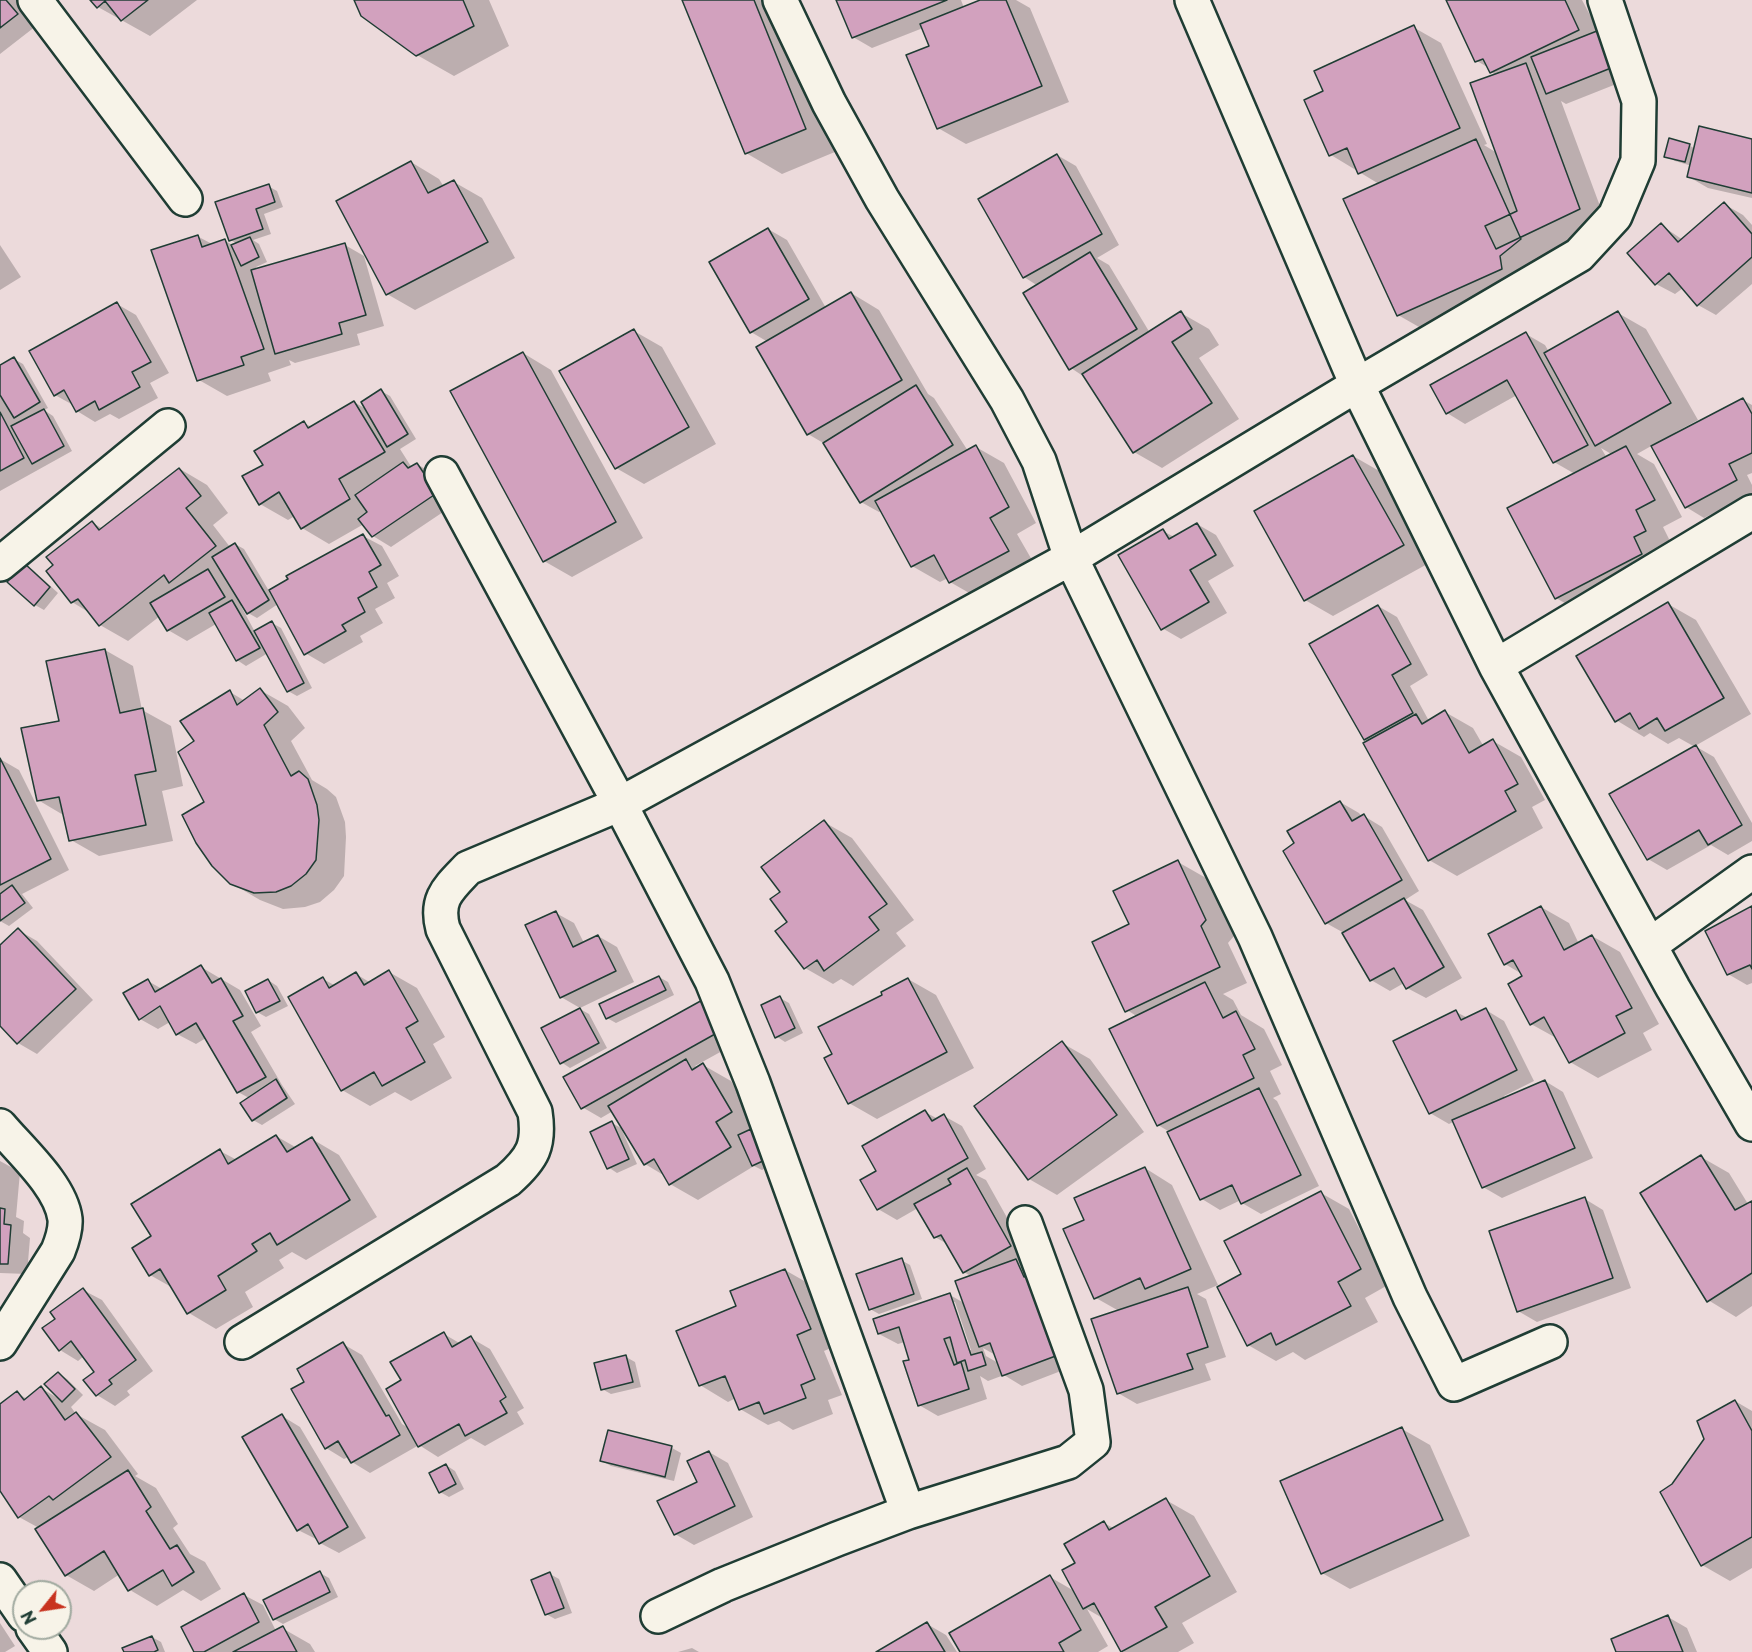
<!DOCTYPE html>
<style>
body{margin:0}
#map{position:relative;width:1752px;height:1652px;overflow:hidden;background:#ecdadb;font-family:"Playpen Sans",sans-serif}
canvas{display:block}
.north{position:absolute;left:12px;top:1580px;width:60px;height:60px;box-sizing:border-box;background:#f7f3e8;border:2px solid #a1aaa0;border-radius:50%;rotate:240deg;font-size:16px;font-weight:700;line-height:24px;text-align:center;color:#1f3d34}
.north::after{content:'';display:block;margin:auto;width:21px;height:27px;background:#c8321e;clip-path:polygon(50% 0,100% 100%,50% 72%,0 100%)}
</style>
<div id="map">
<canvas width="1752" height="1652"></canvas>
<div class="north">N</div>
</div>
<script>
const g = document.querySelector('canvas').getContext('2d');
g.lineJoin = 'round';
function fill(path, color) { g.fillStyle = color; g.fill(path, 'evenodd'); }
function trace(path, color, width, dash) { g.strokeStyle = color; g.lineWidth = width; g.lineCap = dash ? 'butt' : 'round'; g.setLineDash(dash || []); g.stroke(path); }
fill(new Path2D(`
 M0,0H20L36,26L0,54Z
 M92,0H197L150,36L98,7Z
 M355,0H489L509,46L454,76L417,55Z
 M684,0H781L842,149L782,174L746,153Z
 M838,0H961L964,8L984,0H1016L1030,8L1069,102L966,144L938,128L930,47L923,28L872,48L853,37Z
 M1447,0H1582L1599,32L1634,77L1566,104L1561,101L1607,225L1547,254L1548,256L1426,331L1398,315L1379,184L1331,155L1325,92L1413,27L1441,43L1487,144L1484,145L1497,153L1496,75L1491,72L1489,68L1477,61Z
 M1752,141V198L1708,188L1689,177L1692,166L1675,161L1666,156L1689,145L1695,149Z
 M1057,155L1076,166L1119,245L1097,258L1109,265L1150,333L1181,313L1209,329L1219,345L1199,358L1239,419L1162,468L1134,452L1086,378L1071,368L1038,286L1024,277Z
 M411,162L439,179L444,187L454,182L482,198L515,258L415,310L387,294Z
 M268,186L277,191L283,207L264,214L271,234L253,240L259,244L267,262L256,267L257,270L345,245L364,256L384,326L357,334L360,345L295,363L289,360L291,365L268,373L271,381L227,396L199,380L197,236L212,244L224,240L234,246L237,244L231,240Z
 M1724,204L1743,215L1752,225V284L1716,315L1698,305L1683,288L1675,294L1656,284L1661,225L1683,240Z
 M768,229L787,240L826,308L851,293L879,310L928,394L934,398L968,451L976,447L1004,463L1036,523L1017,534L1036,567L978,598L950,582L948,578L940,582L912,566L882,511L879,512L861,502L825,444L808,434L768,342L751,332Z
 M0,245L21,277L0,290Z
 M117,304L136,315L169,373L150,383L158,398L119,419L110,414L95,422L77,411L73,405L55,395Z
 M1618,313L1646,329L1698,420L1676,432L1677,434L1743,400L1752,405V473L1747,475L1752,485V493L1704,518L1686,507L1653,445L1637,454L1654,464L1682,517L1663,527L1673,547L1584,614L1556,598L1575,474L1554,462L1517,395L1465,424L1447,413L1526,334L1545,345L1549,352ZM1601,448L1613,455L1607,458Z
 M634,331L662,347L716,444L644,484L616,468Z
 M523,353L551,370L643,538L572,577L544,561Z
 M14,359L23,364L48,408L44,410L53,416L72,451L0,491V367Z
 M381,391L390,396L416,439L400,449L412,468L417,464L435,475L455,504L391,547L373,536L364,524L329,544L302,528L295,516L288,520L260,504L265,465L304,423L312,427L354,402L366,409Z
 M1353,456L1381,472L1431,562L1333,616L1305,600L1256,511Z
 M180,469L207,485L228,513L213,525L230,547L235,544L244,549L269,591L363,536L382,546L399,576L387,583L395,598L375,609L383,623L360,636L363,642L324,664L305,653L278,604L257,618L248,613L243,605L241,606L255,632L272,623L281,628L312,688L297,696L288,691L268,653L246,666L237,660L216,624L187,641L168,630L160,616L128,641L100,625L90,613L72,602L93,523L103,529Z
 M1197,524L1216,535L1234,566L1208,581L1227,613L1181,639L1162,628L1163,531L1174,537Z
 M25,565L33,570L58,593L44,610L35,605Z
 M1668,604L1696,620L1751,714L1695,746L1714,757L1752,823V841L1728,855L1711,845L1667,870L1648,859L1695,747L1679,738L1668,744L1650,733L1644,737L1616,720Z
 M1378,606L1397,617L1428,675L1410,686L1429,721L1445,712L1473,728L1484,747L1493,741L1521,757L1545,800L1532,807L1543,828L1457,876L1429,860L1369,741L1365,739Z
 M105,650L133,666L142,710L171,726L183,786L162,791L173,841L99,856L71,840L65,816L38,800L61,722Z
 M260,690L288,706L305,728L291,741L312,780L327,789L336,797L345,822L346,837L344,876L334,890L320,902L305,907L283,909L260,900L231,883L206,802L196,741L230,692L245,701Z
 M0,759L19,770L69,870L22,894L33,908L9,926L0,921Z
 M1340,802L1359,813L1362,817L1364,816L1382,827L1419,891L1405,900L1423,910L1462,978L1426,998L1407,988L1404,983L1390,991L1371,980L1344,933L1326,923Z
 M824,822L852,838L914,920L896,933L906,946L853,986L841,979L833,984L805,968L777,931L789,922L782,892Z
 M1178,862L1206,878L1234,936L1228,943L1247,983L1223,994L1233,1000L1241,1015L1264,1029L1282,1065L1270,1071L1281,1094L1273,1098L1277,1101L1319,1186L1261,1214L1242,1203L1241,1200L1220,1210L1202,1199L1168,1131L1158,1125L1138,1017L1127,1010L1131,925Z
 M1541,907L1569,923L1579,944L1592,936L1620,952L1659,1024L1643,1033L1652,1050L1598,1078L1570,1062L1558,1039L1531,1024L1524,977L1522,974L1505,964Z
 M1752,908V983L1747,985L1728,974Z
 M556,913L574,923L584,943L598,936L617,947L634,982L580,1008L561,997Z
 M18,930L37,941L93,1000L37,1054L18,1043L0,1024V947Z
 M201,967L240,990L261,1026L251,1032L282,1085L295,1104L262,1125L253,1120L249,1098L238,1092L206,1038L196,1044L177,1034L170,1022L158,1029L140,1019L148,981L162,989Z
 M389,972L417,988L445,1037L433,1044L452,1078L411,1101L395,1092L370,1106L342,1090L323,979L336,986L356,974L371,983Z
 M659,977L668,982L674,995L616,1023L607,1018Z
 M908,979L936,995L974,1068L877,1119L849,1103L834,1055L884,996Z
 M268,980L277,986L288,1006L266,1017L257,1012Z
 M780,998L789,1003L803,1033L785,1042L776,1036Z
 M706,1000L742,1040L695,1066L698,1068L703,1065L731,1081L759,1129L773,1165L762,1170L754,1166L698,1200L670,1184L665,1176L645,1164L613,1111L601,1118L582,1107Z
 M580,1009L589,1014L607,1048L570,1068L561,1062Z
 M1486,1010L1504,1021L1534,1081L1504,1096L1505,1099L1545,1081L1563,1092L1593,1158L1502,1198L1483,1187L1453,1122L1449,1124L1430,1113L1456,1012L1468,1018Z
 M1062,1043L1090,1059L1144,1132L1057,1195L1029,1179Z
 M925,1112L938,1119L944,1116L962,1126L986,1169L976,1175L986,1180L1029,1257L1020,1262L1035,1271L1079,1364L1022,1386L1004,1375L988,1381L980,1376L987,1399L938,1416L919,1405L911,1361L905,1342L898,1344L879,1334L950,1295L964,1303L972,1277L964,1272L949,1245L935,1237L918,1208L897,1220L878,1209V1171ZM955,1302L971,1350H968L952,1303ZM983,1348L997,1356L1000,1364L986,1356Z
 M612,1123L621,1128L637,1164L617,1173L608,1167Z
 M276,1136L297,1148L312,1139L339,1155L377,1217L306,1260L292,1252L279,1260L284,1268L245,1292L253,1307L216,1329L189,1313L173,1288L150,1275L153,1236L220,1151L237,1160Z
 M1701,1157L1729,1173L1748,1204L1752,1202V1306L1736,1317L1708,1300Z
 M0,1161L20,1172L16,1217L24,1221L23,1233L30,1238L27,1274L0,1273Z
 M1145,1168L1172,1185L1218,1285L1197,1294L1206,1299L1226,1357L1205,1364L1211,1380L1137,1404L1118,1393L1119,1311L1096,1298L1086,1221Z
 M1321,1193L1349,1209L1388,1285L1365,1298L1378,1322L1305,1360L1293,1352L1276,1361L1248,1345L1243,1274Z
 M1585,1199L1603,1210L1631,1288L1537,1322L1518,1311Z
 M901,1260L910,1265L922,1299L879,1314L870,1309Z
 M785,1270L813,1286L838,1345L824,1351L842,1395L828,1400L833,1414L793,1430L779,1421L768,1425L740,1409L736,1398L728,1402L700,1385L738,1307Z
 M83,1290L102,1300L153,1371L127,1391L130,1395L115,1406L97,1395L96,1372L84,1356L78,1361L60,1350L57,1319Z
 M444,1334L461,1344L471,1338L490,1349L524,1408L517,1412L524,1424L485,1446L471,1438L438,1457L419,1445L370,1473L352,1462L348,1457L344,1459L326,1448L306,1382L343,1344L362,1355L402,1424L410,1429L403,1381Z
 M626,1357L635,1362L641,1387L611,1394L602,1389Z
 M58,1373L67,1379L83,1395L71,1407L76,1414L105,1430L138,1474L135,1476L156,1488L178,1524L173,1528L190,1554L205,1562L221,1589L201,1601L183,1590L157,1606L130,1590L120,1574L94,1591L66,1575L39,1528L19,1517L0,1489V1405L17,1393L27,1399L41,1388L61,1400Z
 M1735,1401L1752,1411V1568L1730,1581L1702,1565L1673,1485Z
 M282,1416L300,1427L366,1538L339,1553L320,1543L318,1540L298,1530Z
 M1402,1429L1430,1445L1470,1536L1350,1589L1322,1573Z
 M609,1432L672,1448L681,1453L674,1481L611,1466L602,1461Z
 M709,1452L728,1463L753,1517L694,1545L675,1534L699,1483Z
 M446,1465L455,1471L464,1489L449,1497L440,1492Z
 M1166,1500L1194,1516L1237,1592L1182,1623L1194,1643L1178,1652H1124L1104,1619L1087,1609L1108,1646L1098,1652H962L1050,1577L1076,1592L1077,1563L1104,1523L1115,1529Z
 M320,1573L329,1578L338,1597L283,1624L274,1619Z
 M550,1574L559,1579L572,1613L555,1619L546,1614Z
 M244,1595L263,1605L276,1631L282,1628L310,1644L315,1652H196Z
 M1668,1617L1687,1628L1697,1652H1618Z
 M0,1623L15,1646L5,1652H0Z
 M927,1624L946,1635L957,1652H879Z
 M152,1637L161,1642L165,1652H125Z
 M692,1648L699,1652H678Z`), '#0003');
const building = new Path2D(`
 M0,0H6L18,14L0,28Z
 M90,0H148L121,21L105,1L97,8Z
 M354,0H463L474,26L416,56L361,16Z
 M682,0H754L806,129L745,154Z
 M836,0H947L852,38Z
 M980,0H1006L1042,86L937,129L906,55L929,46L920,24Z
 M1446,0H1565L1579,30L1490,73L1483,59L1475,62Z
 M1414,25L1460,128L1358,174L1347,148L1329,156L1304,100L1323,91L1314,71Z
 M1602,29L1616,66L1546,94L1531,57Z
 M1526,63L1580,209L1496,249L1485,226L1517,211L1470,83Z
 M1699,126L1752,139V193L1687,177Z
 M1669,138L1690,144L1685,162L1664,157Z
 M1476,139L1521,239L1500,256L1502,269L1397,316L1343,199Z
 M1057,154L1102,234L1023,278L978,199Z
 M411,161L428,193L454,180L488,242L386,295L336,201Z
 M269,184L275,202L256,209L263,229L229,241L215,202Z
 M1724,202L1752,234V257L1697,306L1669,273L1655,285L1627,253L1661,223L1678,242Z
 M768,228L809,299L750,333L709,262Z
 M198,235L202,247L225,239L264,349L241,357L244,365L197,381L151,250Z
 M250,237L259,257L241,266L231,245Z
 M345,243L366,315L339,323L342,334L275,354L251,270Z
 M1090,252L1137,329L1069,370L1023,293Z
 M851,292L902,380L807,435L756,347Z
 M117,302L151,362L132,372L140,387L99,410L95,401L76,412L64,390L54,396L29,351Z
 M1181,311L1192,329L1172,342L1212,403L1133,453L1082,374Z
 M1618,311L1671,403L1595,446L1544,353Z
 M634,329L689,427L615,469L559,371Z
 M1526,332L1588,445L1553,463L1507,380L1446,414L1430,385Z
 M523,352L616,522L543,562L450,391Z
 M14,357L40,402L14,418L0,395V365Z
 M916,385L953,445L860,503L823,443Z
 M381,389L408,434L387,447L361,402Z
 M1743,398L1752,414V453L1729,464L1737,480L1685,508L1651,446Z
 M354,401L385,452L339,479L350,499L301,529L279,492L259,505L242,476L263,465L254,451L304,421L308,428Z
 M44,409L64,446L32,464L11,426Z
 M0,412L24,458L0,471Z
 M976,445L1009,507L990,518L1009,551L949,583L934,555L911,567L875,501Z
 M1626,446L1655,500L1636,510L1646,531L1634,537L1642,554L1555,599L1507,508Z
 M1353,455L1404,545L1304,601L1254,511Z
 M403,462L408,468L417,463L437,493L372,537L358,519L367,512L355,495Z
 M179,468L201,496L186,508L216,546L169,583L164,575L99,626L78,599L71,603L46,571L53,565L46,557L92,521L99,530Z
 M1197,523L1216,555L1190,570L1209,602L1161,630L1118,555L1163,529L1169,539Z
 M363,534L381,565L369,572L377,587L358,598L365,612L342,625L346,631L304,655L269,590L288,579L286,576Z
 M235,543L269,600L247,614L212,557Z
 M24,563L50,587L34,606L7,582Z
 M208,569L225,597L167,631L150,603Z
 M232,600L260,648L236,661L209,613Z
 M1668,602L1724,698L1665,731L1657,718L1639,729L1630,713L1615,722L1576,656Z
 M1378,605L1411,664L1392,675L1413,713L1364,740L1309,644Z
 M272,621L304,683L287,692L254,631Z
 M105,649L120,713L143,708L156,771L135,775L146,825L69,841L59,797L37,801L21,728L59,721L46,661Z
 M260,688L278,712L264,725L291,776L299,771L308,779L317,805L319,820L316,860L306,874L291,886L276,892L254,893L230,884L212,866L196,843L182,815L204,802L178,752L194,741L180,721L230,690L237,705Z
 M1445,710L1469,753L1493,739L1518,784L1505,791L1516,811L1428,861L1363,743L1416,714L1422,724Z
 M1696,745L1742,825L1708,845L1699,830L1647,860L1609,794Z
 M0,758L51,859L0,885Z
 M1340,801L1352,821L1364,814L1402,880L1325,924L1283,851L1294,843L1287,831Z
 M824,820L887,904L869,917L879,930L824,971L817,960L804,969L775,931L787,922L770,899L780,892L761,867Z
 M1178,860L1206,920L1201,926L1220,967L1125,1012L1092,942L1129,924L1113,891Z
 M12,885L25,903L0,921V894Z
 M1404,898L1444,967L1406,989L1394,968L1370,981L1342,933Z
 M1541,906L1564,950L1592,935L1632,1008L1616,1016L1625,1033L1569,1063L1544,1017L1530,1025L1508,984L1522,976L1513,960L1504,965L1488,934Z
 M1752,906V969L1750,965L1727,975L1705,931Z
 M556,911L573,947L598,935L616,971L560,998L525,925Z
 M18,928L76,989L17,1044L0,1026V945Z
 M201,965L212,983L221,978L243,1016L233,1021L266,1077L237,1093L196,1023L176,1035L160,1006L139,1020L123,993L148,979L155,992Z
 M389,970L418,1021L406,1028L425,1062L382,1086L374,1072L341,1091L288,997L323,977L329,988L356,972L364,985Z
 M659,976L666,990L606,1019L599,1004Z
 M908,978L947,1052L848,1104L824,1058L832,1054L818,1027L882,995L881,992Z
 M268,979L280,1001L256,1013L245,991Z
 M1205,982L1223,1018L1236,1011L1255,1049L1243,1055L1254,1078L1157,1126L1109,1029Z
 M780,996L795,1028L775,1038L761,1005Z
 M706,998L724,1029L581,1109L563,1077Z
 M580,1008L599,1043L560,1064L541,1028Z
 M1486,1008L1517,1070L1429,1114L1393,1041L1456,1010L1461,1020Z
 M1062,1041L1117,1115L1028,1180L974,1106Z
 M686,1059L692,1070L703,1063L732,1112L716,1122L731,1147L669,1185L654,1159L644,1165L608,1106Z
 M276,1079L287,1098L252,1121L240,1103Z
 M1545,1080L1575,1148L1482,1188L1452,1120Z
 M1259,1088L1301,1175L1241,1204L1232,1185L1200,1200L1167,1132Z
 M925,1110L932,1121L944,1114L968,1158L877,1210L860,1180L876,1171L862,1146Z
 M612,1121L629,1159L607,1169L590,1132Z
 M751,1129L765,1160L752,1166L738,1135Z
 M276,1135L287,1152L312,1137L350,1200L277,1245L270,1233L252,1244L257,1251L218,1276L226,1290L187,1314L160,1269L149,1276L132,1248L151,1236L131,1204L220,1149L228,1164Z
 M1701,1155L1735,1210L1752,1201V1273L1707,1302L1640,1193Z
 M1145,1167L1191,1269L1145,1289L1140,1278L1094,1299L1063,1229L1084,1220L1074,1198Z
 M967,1168L1011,1246L963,1273L941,1235L934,1238L914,1204L951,1184L948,1179Z
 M1321,1191L1361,1269L1338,1282L1351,1306L1276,1345L1271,1333L1247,1346L1217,1287L1241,1274L1224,1241Z
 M1585,1197L1613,1278L1517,1312L1489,1231Z
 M0,1208L5,1209L4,1224L11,1225L8,1264H0Z
 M902,1258L914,1294L869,1310L856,1274Z
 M1016,1259L1024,1277L1031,1275L1061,1354L1002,1376L990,1343L979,1347L955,1281Z
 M785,1269L811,1329L797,1335L815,1379L801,1385L806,1398L764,1414L759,1402L739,1410L725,1376L699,1386L676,1331L736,1306L730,1291Z
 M1188,1287L1208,1347L1187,1354L1193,1369L1117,1394L1091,1319Z
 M83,1288L136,1360L109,1380L112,1384L96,1396L83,1380L94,1372L71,1341L59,1351L42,1328L55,1319L50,1312Z
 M950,1293L971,1355L982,1352L986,1365L968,1371L965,1360L957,1363L950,1337L944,1339L954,1365L961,1362L969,1389L918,1406L903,1361L909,1360L899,1327L878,1334L873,1319Z
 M444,1332L452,1347L471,1336L506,1397L500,1401L507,1413L465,1436L459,1424L418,1447L386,1389L401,1380L390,1362Z
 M343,1342L386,1416L389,1415L400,1435L351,1463L338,1441L325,1449L291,1389L304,1382L297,1369Z
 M626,1355L633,1382L601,1390L594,1363Z
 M58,1372L75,1389L62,1402L44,1384Z
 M41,1386L65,1420L76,1412L111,1457L53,1500L49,1496L18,1518L0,1491V1404L17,1391L24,1400Z
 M1735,1400L1752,1431V1537L1701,1566L1660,1492L1672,1484L1704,1439L1697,1421Z
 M282,1414L348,1527L319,1544L308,1524L297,1531L242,1437Z
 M1402,1427L1443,1520L1321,1574L1280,1481Z
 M608,1430L672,1446L665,1477L600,1461Z
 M709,1451L735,1506L674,1535L657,1501L697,1482L687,1461Z
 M446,1464L456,1484L439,1493L429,1473Z
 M128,1470L151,1507L146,1511L170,1549L177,1545L194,1572L172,1586L163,1570L128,1591L104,1551L65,1576L35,1529Z
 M1166,1498L1210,1576L1155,1607L1167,1627L1121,1652L1094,1603L1083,1609L1062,1570L1075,1563L1064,1544L1104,1521L1109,1530Z
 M320,1571L330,1592L273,1620L263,1600Z
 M550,1572L564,1608L545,1615L531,1580Z
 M1050,1575L1081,1630L1059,1643L1064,1652H960L949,1633Z
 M244,1593L259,1622L204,1652H194L181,1627Z
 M1668,1615L1683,1652H1616L1611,1639Z
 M927,1622L945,1652H876Z
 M283,1626L297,1652H233Z
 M152,1636L158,1650L154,1652H124L122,1648Z`);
fill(building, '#d2a1be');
trace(building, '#1f3d34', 1.5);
const street = new Path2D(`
 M35,0L185,199
 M780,0L829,103L882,199L1007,400L1039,461L1071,558L1255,937L1410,1297L1454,1384L1550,1342
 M1192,0L1357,385L1496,666L1673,988L1752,1124
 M442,474L620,804L712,981L753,1083L908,1512
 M0,564L168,426
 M1496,666L1752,512
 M1650,945L1752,872
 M0,1126C21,1151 61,1186 65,1219C66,1230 62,1241 58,1251L0,1343
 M242,1342L508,1180C533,1158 540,1145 535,1112L443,929C435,899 448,889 468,868L620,804L1071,558L1357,385L1579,255L1615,216L1638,161L1639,101L1605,0
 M0,1580L24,1615
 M658,1616L723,1585L837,1539L908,1512L1068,1462L1093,1442L1086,1390L1025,1223
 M33,1628L50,1652`);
trace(street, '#1f3d34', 38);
trace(street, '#f7f3e8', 33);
</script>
